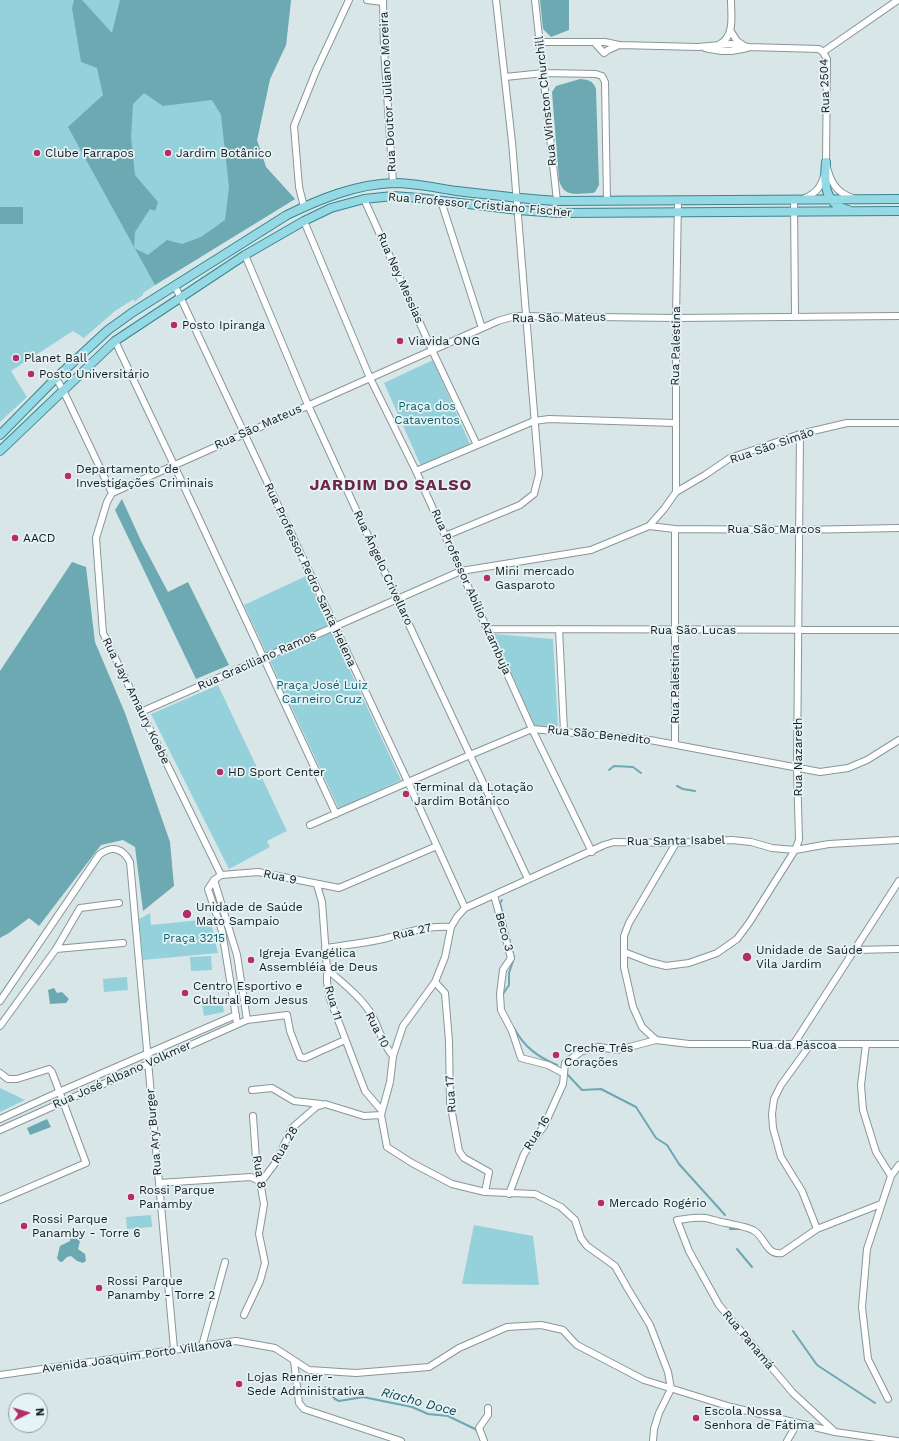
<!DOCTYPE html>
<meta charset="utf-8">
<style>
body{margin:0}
#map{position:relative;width:899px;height:1441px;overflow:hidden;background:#d9e6e8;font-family:"Work Sans",sans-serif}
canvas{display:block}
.north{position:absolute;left:8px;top:1393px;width:40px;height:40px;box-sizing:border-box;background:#e6f3f6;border:1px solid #929c9e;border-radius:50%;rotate:85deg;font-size:11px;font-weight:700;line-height:16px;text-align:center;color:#151a1b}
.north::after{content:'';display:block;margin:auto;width:14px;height:18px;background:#b62c69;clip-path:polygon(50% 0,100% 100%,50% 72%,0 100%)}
</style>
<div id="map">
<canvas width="899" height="1441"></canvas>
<div class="north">N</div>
</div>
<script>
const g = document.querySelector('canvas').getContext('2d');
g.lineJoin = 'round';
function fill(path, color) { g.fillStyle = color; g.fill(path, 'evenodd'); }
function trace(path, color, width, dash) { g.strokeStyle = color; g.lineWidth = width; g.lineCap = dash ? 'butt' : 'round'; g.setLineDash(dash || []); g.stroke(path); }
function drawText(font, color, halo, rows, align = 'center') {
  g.font = font + ' "Work Sans",sans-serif'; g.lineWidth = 3.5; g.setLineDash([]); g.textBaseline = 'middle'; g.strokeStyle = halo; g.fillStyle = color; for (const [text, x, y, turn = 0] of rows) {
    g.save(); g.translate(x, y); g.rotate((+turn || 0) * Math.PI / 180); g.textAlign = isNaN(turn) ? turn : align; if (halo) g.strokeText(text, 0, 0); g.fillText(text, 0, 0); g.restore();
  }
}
fill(new Path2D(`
 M0,0H291L286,45L270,79L257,140L266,167L295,199L152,287L143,293V295L134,302V299L115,311L84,338L73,331L11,371L27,397L0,422Z
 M433,360L470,444L421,466L384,383Z
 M306,576L401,780L339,809L244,605Z
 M494,634L553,639L558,727L535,726Z
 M218,685L287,831L267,841L270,847L229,869L151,714Z
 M150,913L151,925L210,919L218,953L143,960L139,919Z
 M211,956L212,970L191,971L190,957Z
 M127,977L128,990L104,992L103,979Z
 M222,1001L224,1012L204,1016L202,1004Z
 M0,1088L25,1100L0,1112Z
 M151,1215L152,1227L127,1229L126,1217Z
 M474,1225L533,1236L539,1285L462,1284Z`), '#94d1db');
fill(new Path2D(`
 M74,0H82L112,33L120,0H291L286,45L270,79L257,140L266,167L295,199L155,285L68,127L103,95L97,68L81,62L72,8ZM144,93L163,106L212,100L221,115L229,187L225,220L201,237L182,244L167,240L148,255L134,248L135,232L150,209L155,211L158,202L135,175L131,137L133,104Z
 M540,0H569V30L551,37L543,29Z
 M580,79C588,80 593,80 596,89L599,185L595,192L593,193C577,193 564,199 559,180L552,92L556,86Z
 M122,499L141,541L168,592L188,582L229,665L196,679L115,510Z
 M72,562L86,567L95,642L125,713L170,842L174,886L143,911L135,847L123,840L101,845L39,926L29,918L9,933L0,938V671Z`), '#6da9b3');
fill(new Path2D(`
 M0,207H23V224H0Z
 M54,988L57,993L62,992L69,999L66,1003L50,1004L48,990Z
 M47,1119L51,1127L30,1135L27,1128Z
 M78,1231L80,1233V1241L78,1249L85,1254L86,1261L83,1263L77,1261L71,1256L67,1257L62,1262L59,1261L57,1258L60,1246L70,1241L71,1233Z`), '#6ca8b2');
trace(new Path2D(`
 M609,770L614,766L633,767L641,773
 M677,786L683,789L695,791
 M502,900L500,903L514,958L509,973V985L503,994
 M514,1028C524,1047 538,1057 557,1065
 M567,1074L582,1090L601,1089L636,1107L656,1138L667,1145L679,1164L725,1215
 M730,1229H740
 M737,1249L752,1267
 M793,1331L817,1365L875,1403
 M325,1387L335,1399L339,1401L363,1397L412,1407L428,1414L448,1416L475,1429L478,1432`), '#6ca8b2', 2);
const minor = new Path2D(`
 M367,0L383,2
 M383,0L384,49L393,183
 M535,0L557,201
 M730,30L737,41L743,45
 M540,42H605L619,45L698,47L731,44L749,47L819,49L823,52L827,59L826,162C829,179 835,193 853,198
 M594,42L604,53L608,50L619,45
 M720,44C735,36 731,15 731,0
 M705,48C722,52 731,52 747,48
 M823,52L898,0
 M505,77L544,73L596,74L602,76L605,82L607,201
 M805,198C816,193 821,187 824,176
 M364,199L432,350L477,445
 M794,200L795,316
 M441,201L482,328
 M304,207L299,187L294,126L316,71L349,0
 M304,221L370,378L416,471L532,729L592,852
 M245,255L308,405L397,599L528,879
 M175,286L408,782L465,908
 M115,341L174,465L336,814
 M56,378L63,390L112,493
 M416,471L534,421L549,419L675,423
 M676,492V318L678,200
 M112,493L498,321L515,316L676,318L899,316
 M112,493L107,502L96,538L103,633L221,875
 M649,526L675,529L799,530L899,528
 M675,529V744
 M445,536L520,505L534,494L539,474L512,142L496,0
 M488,629L899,630
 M559,629L564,731
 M141,712L461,571L591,550L649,526L664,509L676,492L705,475L730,458L800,434L847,423H899
 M310,825L470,755L532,729L650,740L820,772L848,768L867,760L899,740
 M676,843L629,923L624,936V967L633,1007L642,1027L656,1040L689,1044H899
 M317,885L322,902L327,969V982L330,999L365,1091L382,1111
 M494,895L511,958L503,970L500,994L501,1010L512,1031L521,1058L548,1065L563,1073
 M325,948C346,945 367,943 387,938C409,932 428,925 451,927
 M56,949L123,943
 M854,950L899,949
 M624,952L650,962L666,966L689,963L717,953L737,939L749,923L795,850L799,840L797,768L800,434
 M327,969C341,982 359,995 370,1012C379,1026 381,1043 393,1056
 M435,982L445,993L449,1041L450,1102L459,1151L464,1158L489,1172L485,1192
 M0,1001L99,855C112,845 123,848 130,862L174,1349
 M247,1020L287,1015L290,1031L300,1057L305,1058L345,1040
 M237,1023L222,931L208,889L214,880L221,875L258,872L339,888L437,846
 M0,1026L56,949L80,908L119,903
 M866,1044L861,1085L863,1110L876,1152L891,1176
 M793,1045L899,881
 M810,1045L781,1085L774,1099L772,1114L773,1128L781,1157L802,1191L817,1229
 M0,1073L8,1079H17L49,1069L52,1072L86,1163L0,1200
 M252,1090L272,1088L294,1101L321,1104
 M0,1119L59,1092L236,1015
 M0,1130L247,1020L237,955L214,880
 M159,1183L251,1177L261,1182L276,1162L292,1128L316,1107L325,1104L364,1116L381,1115
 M509,1194L524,1154L544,1126L563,1084L565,1063L582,1051L599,1047L618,1050L656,1040
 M244,1315L260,1281L265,1263L259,1234L264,1204L256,1159L253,1116
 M202,1346L225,1262
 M294,1361L299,1403L304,1409L401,1441
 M0,1375L236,1341L275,1348L309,1370L356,1373L429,1367L459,1348L507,1327L541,1325L563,1330L572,1340L577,1345L644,1380L731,1407L835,1432L897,1441
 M888,1399L868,1359L862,1307L867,1249L891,1176L899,1165
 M834,1431L793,1393L719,1305L689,1251L677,1220C686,1219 696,1217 705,1218C712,1219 719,1222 726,1223C735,1225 744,1226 753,1230C765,1236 766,1256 782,1253L817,1229L881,1204
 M484,1441L479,1428L488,1415V1408
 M653,1441L654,1429L659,1413L671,1389L668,1372L650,1325L628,1289L615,1266L587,1246L581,1238L575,1220L561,1207L535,1194L485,1192L452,1184L412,1163L387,1147L381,1115L390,1082L393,1056L403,1026L435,982L445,957L451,927L457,917L465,908L604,845L614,842L676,843L732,840L751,842L772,848L795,850L829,844L899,840
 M787,1441L797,1424`);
const major = new Path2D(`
 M826,162C824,183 824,204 848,210
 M0,435L56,378L108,330L133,312L287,215C320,199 356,184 394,183C415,183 436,188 457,191C490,195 524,199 557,201L899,199
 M0,451L115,341L245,255L304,221L331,208L364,199L393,196L419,198L518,210L558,213L899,211`);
trace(minor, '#899698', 8);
trace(major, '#398591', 10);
trace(minor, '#fff', 6);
trace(major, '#94d9e3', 8);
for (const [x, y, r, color] of [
 [37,153,4,"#b62c69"],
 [168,153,4,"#b62c69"],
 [174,325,4,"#b62c69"],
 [400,341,4,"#b62c69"],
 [16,358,4,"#b62c69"],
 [31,374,4,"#b62c69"],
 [68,476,4,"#b62c69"],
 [15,538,4,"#b62c69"],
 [487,578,4,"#b62c69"],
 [220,772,4,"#b62c69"],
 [406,794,4,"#b62c69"],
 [187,914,5,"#b62c69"],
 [747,957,5,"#b62c69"],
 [251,960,4,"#b62c69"],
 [185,993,4,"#b62c69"],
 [556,1055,4,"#b62c69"],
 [131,1197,4,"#b62c69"],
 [601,1203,4,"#b62c69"],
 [24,1226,4,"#b62c69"],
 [99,1288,4,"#b62c69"],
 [239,1384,4,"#b62c69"],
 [696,1418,4,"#b62c69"]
]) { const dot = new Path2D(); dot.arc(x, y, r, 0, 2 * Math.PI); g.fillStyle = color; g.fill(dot); trace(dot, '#e6f3f6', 1.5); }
drawText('12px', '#151a1b', '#e6f3f6', [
 ["Rua 2504",825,86,-92],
 ["Rua Doutor Juliano Moreira",388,92,-93],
 ["Rua Winston Churchill",546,101,-96],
 ["Rua Professor Cristiano Fischer",480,205,5],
 ["Rua Ney Messias",400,278,66],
 ["Rua São Mateus",559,318,-1],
 ["Rua Palestina",676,346,-89],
 ["Rua São Mateus",258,427,-24],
 ["Rua São Simão",772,446,-19],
 ["Rua São Marcos",774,529],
 ["Rua Ângelo Crivellaro",383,568,65],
 ["Rua Professor Pedro Santa Helena",310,575,65],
 ["Rua Professor Abílio Azambuja",471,592,66],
 ["Rua São Lucas",693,630],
 ["Rua Graciliano Ramos",257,661,-24],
 ["Rua Palestina",675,684,-90],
 ["Rua Jayr Amaury Koebe",136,701,64],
 ["Rua São Benedito",599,735,6],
 ["Rua Nazareth",798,757,-90],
 ["Rua Santa Isabel",676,841,-1],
 ["Rua 9",280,877,12],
 ["Rua 27",412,932,-13],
 ["Beco 3",504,932,75],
 ["Rua 11",333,1003,74],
 ["Rua 10",377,1030,63],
 ["Rua da Páscoa",794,1045],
 ["Rua José Albano Volkmer",122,1075,-24],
 ["Rua 17",451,1094,-94],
 ["Rua Ary Burger",154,1132,-95],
 ["Rua 16",537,1133,-58],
 ["Rua 28",285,1145,-60],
 ["Rua 8",259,1172,81],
 ["Rua Panamá",748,1340,50],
 ["Avenida Joaquim Porto Villanova",137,1356,-8]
]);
drawText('12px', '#151a1b', '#e6f3f6', [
 ["Clube Farrapos",45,153],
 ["Jardim Botânico",176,153],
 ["Posto Ipiranga",182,325],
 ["Viavida ONG",408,341],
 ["Planet Ball",24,358],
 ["Posto Universitário",39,374],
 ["Departamento de",76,469],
 ["Investigações Criminais",76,483],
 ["AACD",23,538],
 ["Mini mercado",495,571],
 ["Gasparoto",495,585],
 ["HD Sport Center",228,772],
 ["Terminal da Lotação",414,787],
 ["Jardim Botânico",414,801],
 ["Unidade de Saúde",196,907],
 ["Mato Sampaio",196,921],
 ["Unidade de Saúde",756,950],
 ["Vila Jardim",756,964],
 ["Igreja Evangélica",259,953],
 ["Assembléia de Deus",259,967],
 ["Centro Esportivo e",193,986],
 ["Cultural Bom Jesus",193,1000],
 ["Creche Três",564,1048],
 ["Corações",564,1062],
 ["Rossi Parque",139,1190],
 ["Panamby",139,1204],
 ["Mercado Rogério",609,1203],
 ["Rossi Parque",32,1219],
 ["Panamby - Torre 6",32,1233],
 ["Rossi Parque",107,1281],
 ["Panamby - Torre 2",107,1295],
 ["Lojas Renner -",247,1377],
 ["Sede Administrativa",247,1391],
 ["Escola Nossa",704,1411],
 ["Senhora de Fátima",704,1425]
], 'left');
drawText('12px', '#0a616c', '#e6f3f6', [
 ["Praça dos",427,406],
 ["Cataventos",427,420],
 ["Praça José Luiz",322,685],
 ["Carneiro Cruz",322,699],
 ["Praça 3215",194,938]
]);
drawText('italic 13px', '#0e464e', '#e6f3f6', [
 ["Riacho Doce",419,1402,15]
]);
g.letterSpacing = '1px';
drawText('bold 16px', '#6c2843', '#e6f3f6', [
 ["JARDIM DO SALSO",391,485]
]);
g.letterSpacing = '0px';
</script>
